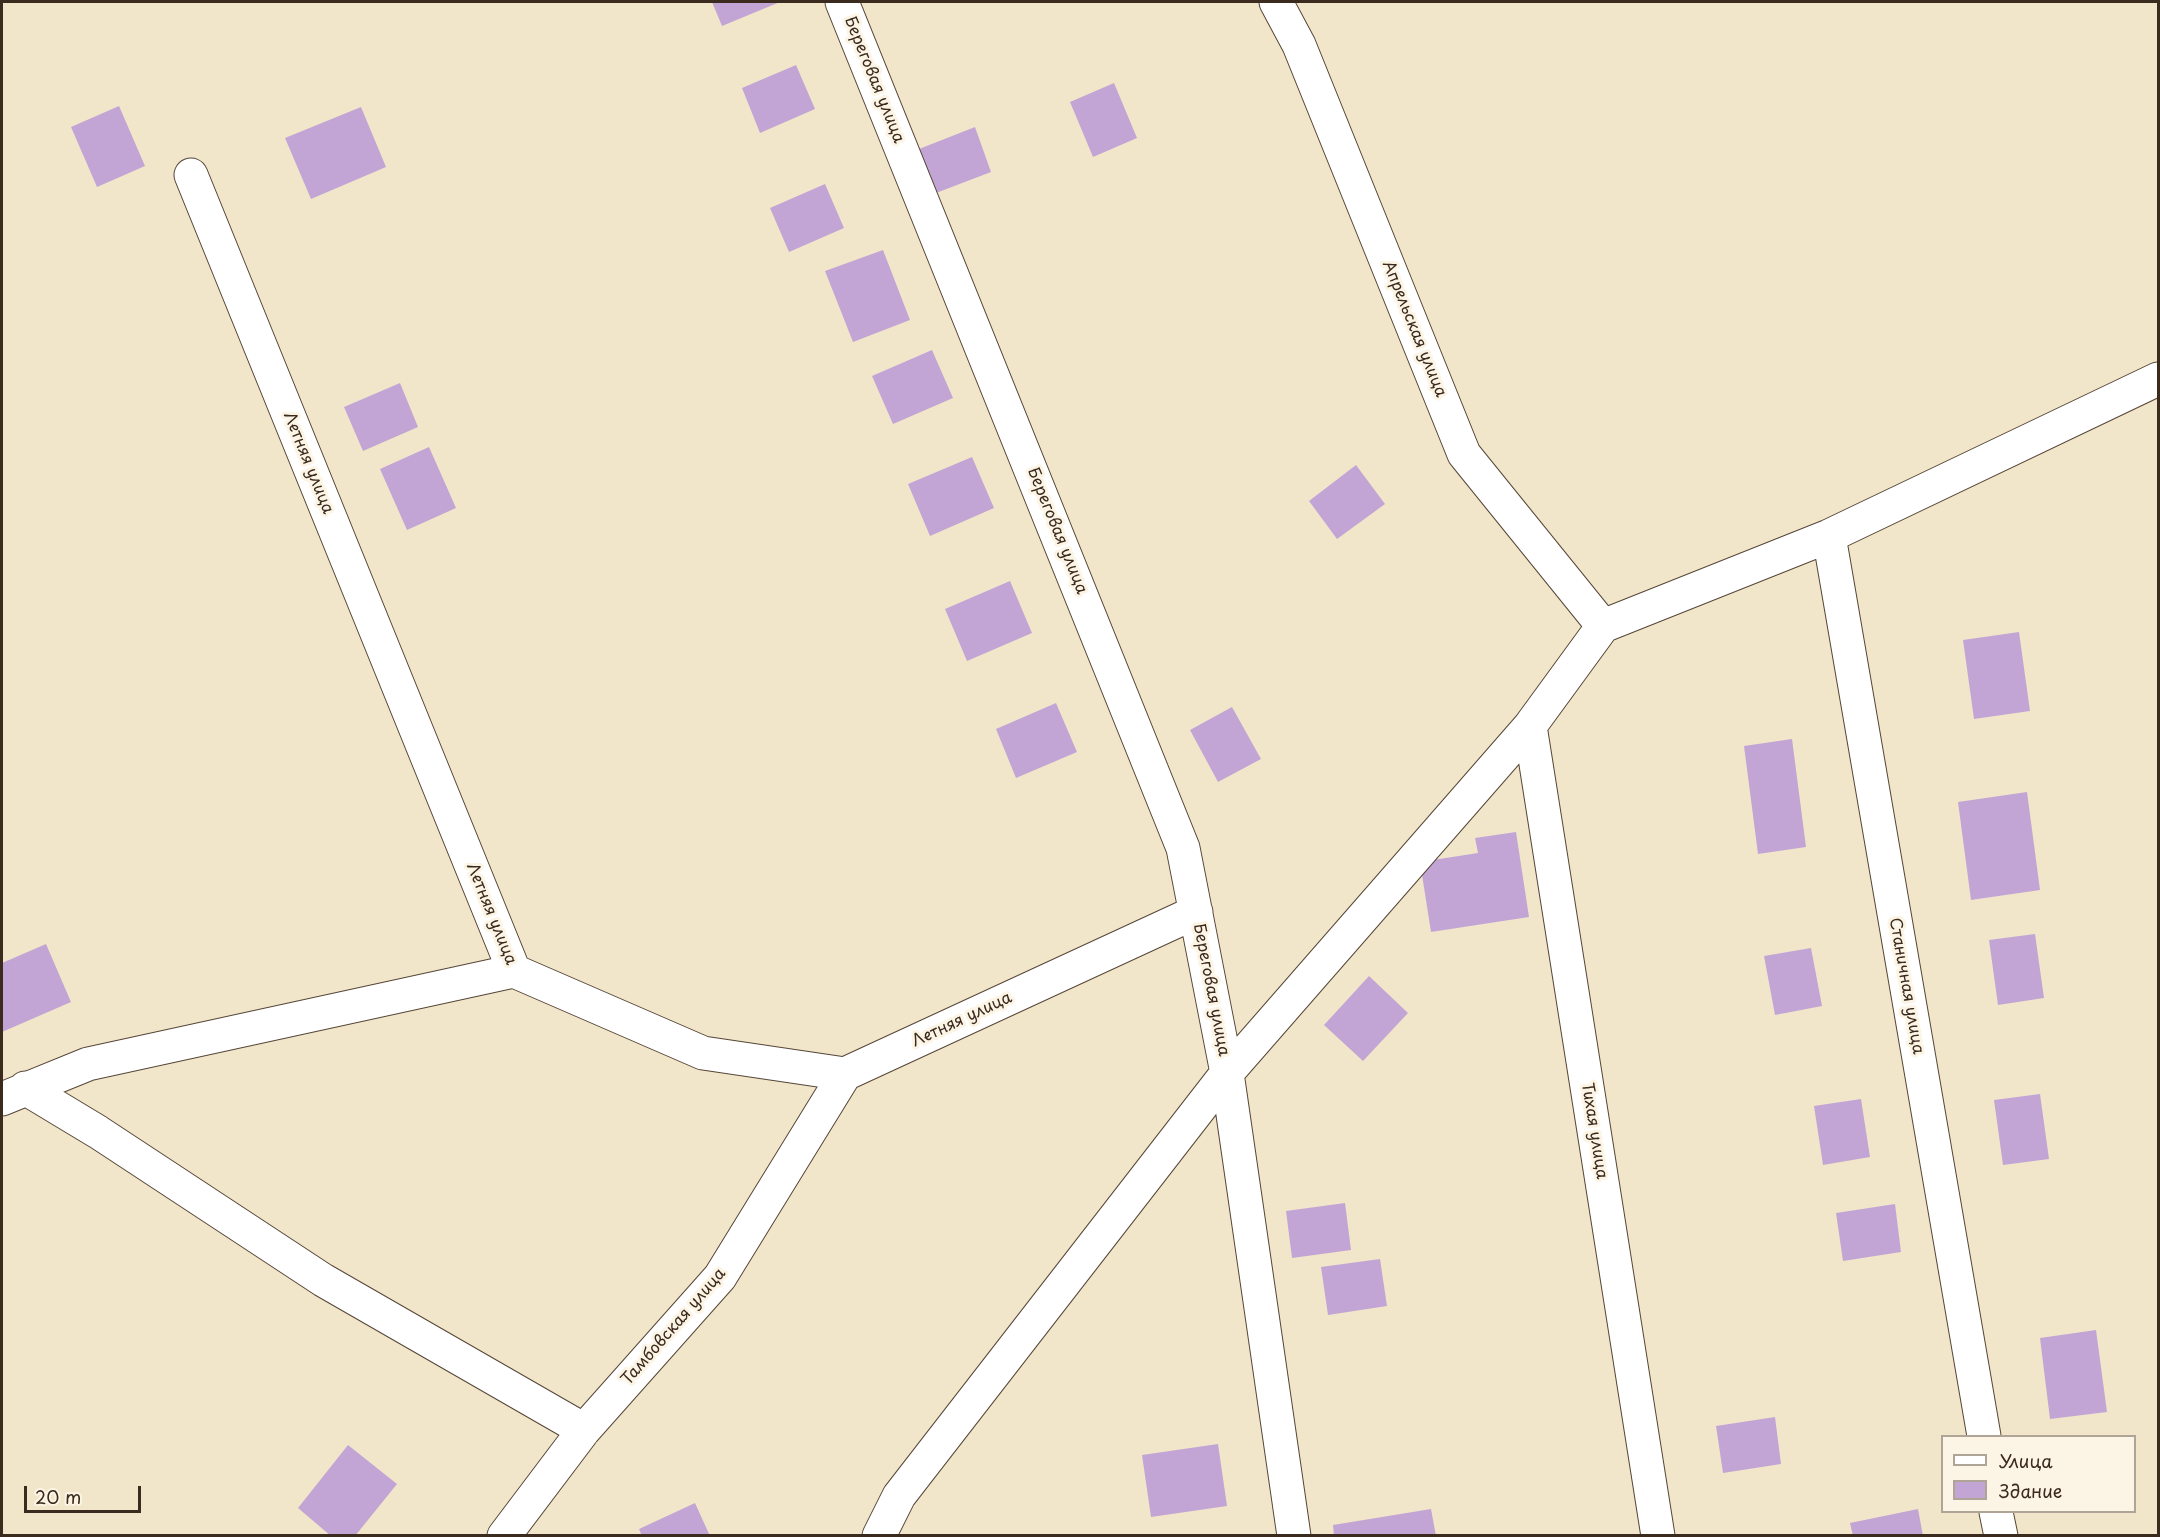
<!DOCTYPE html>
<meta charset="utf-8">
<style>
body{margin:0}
#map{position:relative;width:2160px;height:1537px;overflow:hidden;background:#f1e6ca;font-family:"Playpen Sans",sans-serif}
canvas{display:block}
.frame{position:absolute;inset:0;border:3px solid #3b2a1e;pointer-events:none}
.legend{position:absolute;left:1941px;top:1435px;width:195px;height:78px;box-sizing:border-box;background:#fcf5e5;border:2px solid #afa495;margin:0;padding:8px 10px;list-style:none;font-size:18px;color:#3b2a1e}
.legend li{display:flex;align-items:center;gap:12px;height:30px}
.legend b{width:30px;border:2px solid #afa495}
.scale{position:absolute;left:24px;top:1486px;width:117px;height:27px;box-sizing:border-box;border:3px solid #3b2a1e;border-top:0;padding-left:8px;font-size:18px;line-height:21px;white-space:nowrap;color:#3b2a1e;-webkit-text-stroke:4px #fcf5e5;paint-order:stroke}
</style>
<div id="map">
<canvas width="2160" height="1537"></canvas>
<div class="frame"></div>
<ul class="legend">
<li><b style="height:8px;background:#fff"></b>Улица</li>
<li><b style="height:16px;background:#c2a5d5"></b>Здание</li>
</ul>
<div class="scale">20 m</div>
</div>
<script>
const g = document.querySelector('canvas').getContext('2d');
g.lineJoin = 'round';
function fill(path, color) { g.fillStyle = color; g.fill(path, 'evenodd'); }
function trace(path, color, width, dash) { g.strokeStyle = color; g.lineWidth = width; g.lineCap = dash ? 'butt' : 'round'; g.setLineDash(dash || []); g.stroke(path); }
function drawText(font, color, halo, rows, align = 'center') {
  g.font = font + ' "Playpen Sans",sans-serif'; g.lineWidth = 6; g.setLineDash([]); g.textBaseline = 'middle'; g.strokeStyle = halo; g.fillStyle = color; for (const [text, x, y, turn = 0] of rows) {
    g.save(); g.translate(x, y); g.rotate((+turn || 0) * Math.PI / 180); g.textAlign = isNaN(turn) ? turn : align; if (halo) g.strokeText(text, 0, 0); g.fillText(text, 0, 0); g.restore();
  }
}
fill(new Path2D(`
 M712,2H780L722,26Z
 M796,65L815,109L760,133L742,88Z
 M1114,83L1137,138L1093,157L1070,102Z
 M119,106L145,166L97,187L71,127Z
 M361,107L386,167L311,199L285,138Z
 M975,127L991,172L936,193L919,149Z
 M825,184L844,228L789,252L770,208Z
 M883,250L910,320L853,342L825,271Z
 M932,350L953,398L893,424L872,376Z
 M400,383L418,427L363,451L344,407Z
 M429,447L456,508L407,530L380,469Z
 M972,457L994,508L930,536L908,484Z
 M1356,465L1385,504L1337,539L1309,501Z
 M1010,581L1032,633L967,661L945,609Z
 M2019,632L2030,711L1974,719L1963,640Z
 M1056,703L1077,752L1016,778L996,729Z
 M1232,707L1261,759L1218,782L1190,730Z
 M1792,739L1806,847L1758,854L1744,746Z
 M2027,792L2040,890L1971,900L1958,802Z
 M1516,832L1529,917L1431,932L1420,862L1478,853L1475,838Z
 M2035,934L2044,998L1998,1005L1989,940Z
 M46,944L71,1002L2,1032V963Z
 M1811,948L1822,1006L1775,1015L1764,956Z
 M1369,976L1408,1013L1363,1061L1324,1025Z
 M2040,1094L2049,1159L2003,1165L1994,1100Z
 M1861,1099L1870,1157L1823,1165L1814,1106Z
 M1345,1203L1351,1250L1292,1258L1286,1211Z
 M1895,1204L1901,1252L1843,1261L1836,1213Z
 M1380,1259L1387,1306L1328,1315L1321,1267Z
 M2096,1330L2107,1412L2050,1419L2040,1338Z
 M1775,1417L1781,1464L1723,1473L1716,1426Z
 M1218,1444L1227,1506L1151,1517L1142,1455Z
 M348,1445L397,1484L355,1536H331L298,1508Z
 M695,1503L710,1536H642L639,1529Z
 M1431,1509L1436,1536H1334L1333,1525Z
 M1918,1509L1923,1536H1853L1850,1523Z`), '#c2a5d5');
const street = new Path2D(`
 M842,2L1183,848L1227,1073L1294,1536
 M1276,2L1299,45L1464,454L1603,626
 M191,175L514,971L703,1053L845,1074L1196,912
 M1829,536L1984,1436
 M1530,726L1658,1536
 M25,1088L98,1132L323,1280L584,1430
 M2,1099L88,1064L514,971
 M1996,1512L2001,1536
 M504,1536L584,1430L720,1277L845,1074
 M879,1536L899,1496L1227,1073L1530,726L1603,626L1829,536L2158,379`);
trace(street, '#564638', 35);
trace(street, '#fff', 33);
drawText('16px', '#3b2a1e', '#fcf5e5', [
 ["Береговая улица",874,80,68],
 ["Апрельская улица",1414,329,68],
 ["Летняя улица",308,463,68],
 ["Береговая улица",1057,531,68],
 ["Летняя улица",491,914,68],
 ["Станичная улица",1906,986,80],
 ["Береговая улица",1211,990,79],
 ["Летняя улица",962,1020,-25],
 ["Тихая улица",1594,1131,81],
 ["Тамбовская улица",674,1327,-49]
]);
</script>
